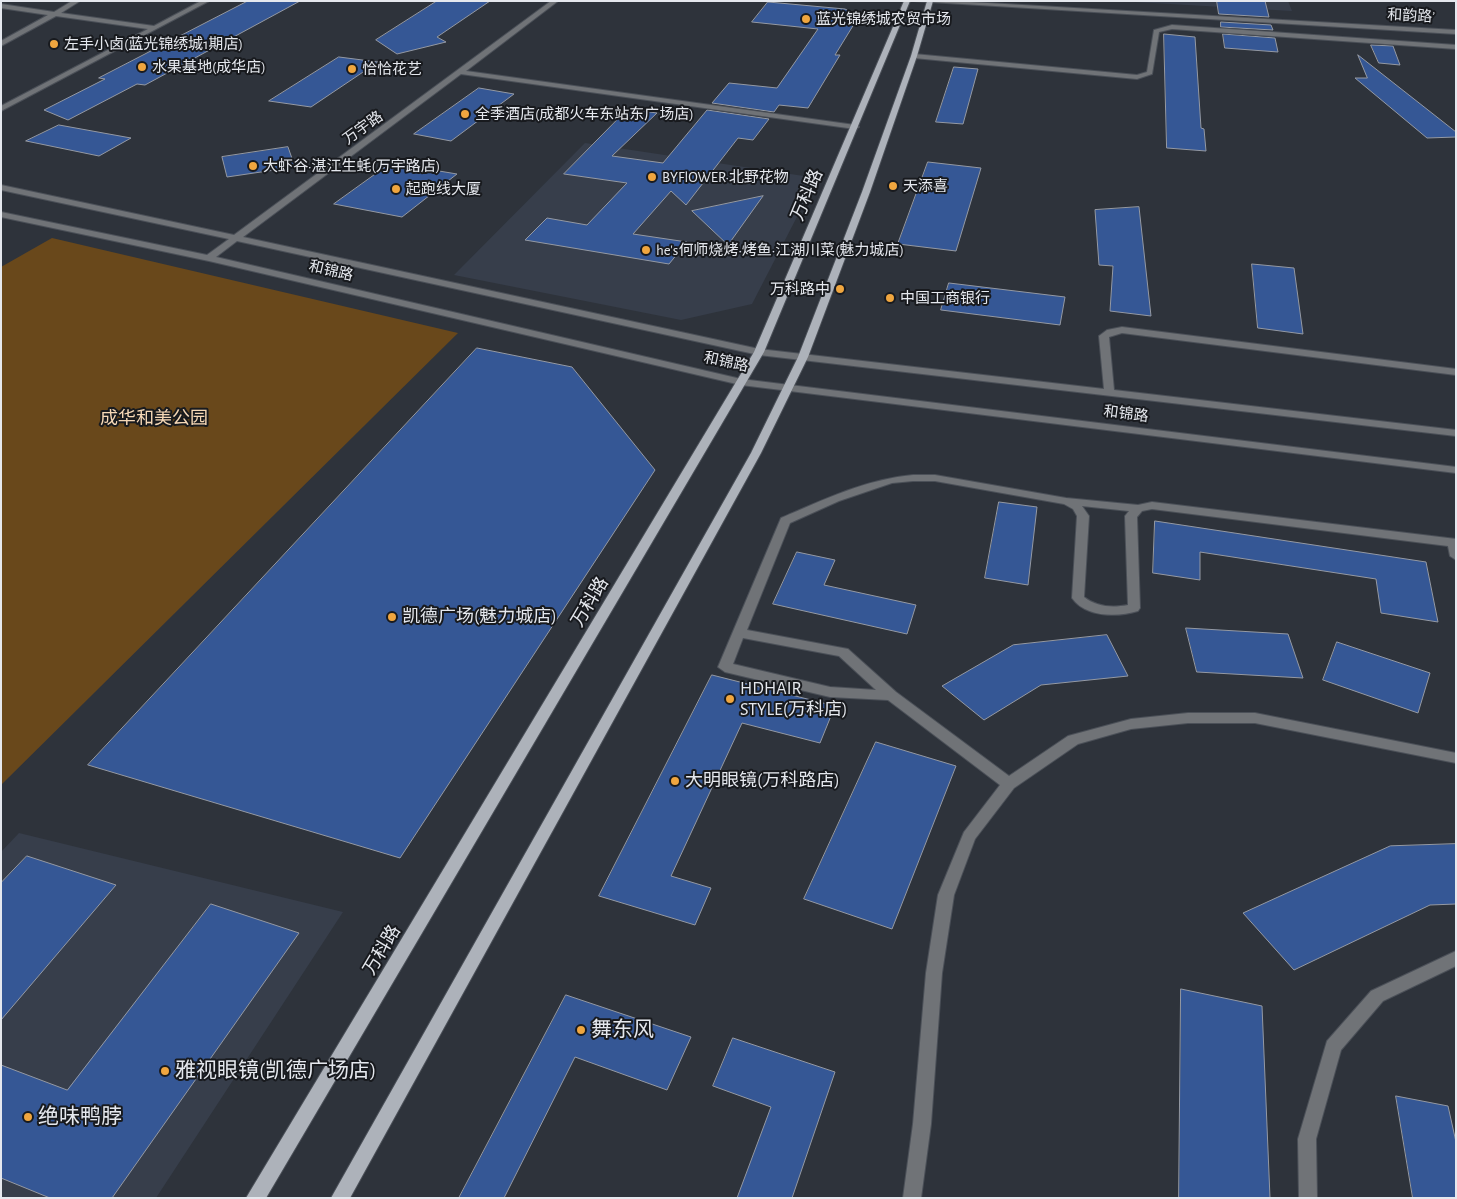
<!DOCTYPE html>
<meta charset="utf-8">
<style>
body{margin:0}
#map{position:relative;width:1457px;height:1199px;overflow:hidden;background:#2e333b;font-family:"Alegreya Sans",sans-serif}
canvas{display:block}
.frame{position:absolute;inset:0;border:2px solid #e5e8ee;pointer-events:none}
</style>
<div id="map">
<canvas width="1457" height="1199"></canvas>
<div class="frame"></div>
</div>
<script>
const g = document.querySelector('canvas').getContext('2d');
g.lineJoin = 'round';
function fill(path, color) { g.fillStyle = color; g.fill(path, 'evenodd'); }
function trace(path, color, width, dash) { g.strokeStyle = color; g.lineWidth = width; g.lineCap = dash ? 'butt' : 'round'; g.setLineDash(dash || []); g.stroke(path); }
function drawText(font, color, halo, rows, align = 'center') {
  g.font = font + ' "Alegreya Sans","Noto Sans SC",sans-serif'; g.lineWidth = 4; g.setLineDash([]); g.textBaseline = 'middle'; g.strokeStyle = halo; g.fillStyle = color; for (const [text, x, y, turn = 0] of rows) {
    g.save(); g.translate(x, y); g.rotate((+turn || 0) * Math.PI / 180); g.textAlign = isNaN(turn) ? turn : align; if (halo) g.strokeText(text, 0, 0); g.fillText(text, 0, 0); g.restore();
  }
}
fill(new Path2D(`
 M1118,1H1288L1292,11Z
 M585,143L817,178L752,304L681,320L454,275Z
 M19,833L343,912L156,1198H1V852Z`), '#373e4b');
fill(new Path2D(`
 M52,238L458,333L1,785V267Z`), '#69481b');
const building = new Path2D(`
 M248,1H300L145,85L137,84L68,120L44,110L105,79L99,78Z
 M437,1H490L437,37L446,42L397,54L376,40Z
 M1217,1H1265L1269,17L1219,14Z
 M768,2L845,9L859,16L835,55H840L808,108L779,105L774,112L712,103L729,83L777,88L818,29L752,22Z
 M1221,22L1271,25L1273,30L1221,27Z
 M1164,34L1195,37L1201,128L1204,129L1206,151L1167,148Z
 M1223,34L1275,38L1278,52L1225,48Z
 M1371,45L1393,46L1400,65L1379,63Z
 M1358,55L1456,132V137L1427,138L1355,78H1367Z
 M339,57L378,62L311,107L269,101Z
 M954,67L978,69L963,124L936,122Z
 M479,88L514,94L451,141L414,134Z
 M628,109L657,113L612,156L663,163L707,110L769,119L753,140L738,138L686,205L671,191L633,234L687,242L669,264L525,240L547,218L587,225L627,183L564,174Z
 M59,125L131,138L99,156L26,141Z
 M288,147L295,167L227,177L222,157Z
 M928,162L981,168L956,251L898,244Z
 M391,163L457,174L402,217L334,204Z
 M763,196L728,245L692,211Z
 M1139,207L1151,316L1110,311L1113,266L1099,265L1095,210Z
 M1252,264L1294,268L1303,334L1258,328Z
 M949,283L1065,297L1060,325L941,310Z
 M477,348L572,367L655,470L400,858L88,765Z
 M999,502L1037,507L1028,585L985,578Z
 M1155,521L1426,562L1438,622L1381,613L1376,579L1200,552V580L1153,573Z
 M797,552L835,560L824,585L916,605L907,634L773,604Z
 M1186,628L1288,634L1303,678L1197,672Z
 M1107,635L1128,676L1041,685L984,720L942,686L1013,645Z
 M1337,642L1430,673L1418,713L1323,680Z
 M712,675L835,706L820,743L742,723L671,876L711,888L695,925L599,896Z
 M876,742L956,766L892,929L804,899Z
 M1456,844V904L1430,905L1294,970L1243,913L1390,846Z
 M27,856L116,885L1,1020V883Z
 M211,904L299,933L112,1198H50L1,1178V1065L67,1090Z
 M1181,989L1262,1006L1270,1198H1179Z
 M566,995L691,1037L667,1090L575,1057L504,1198H459Z
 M733,1038L835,1072L792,1198H737L771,1107L713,1086Z
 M1396,1096L1448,1106L1456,1142V1198H1413Z`);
fill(building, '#355795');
trace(building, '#9499a3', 1);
const minor = new Path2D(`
 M72,1H80L61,13L154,26L201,1H209L1,111V106L148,29L56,16L1,46V41L48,15L1,8V4L54,12Z
 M551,1H558L466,71L855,125L859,127L855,129L461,74L243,237L759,349L1104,389L1099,336L1107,330L1122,327L1456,369V375L1122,333L1109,337L1114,390L1456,430V436L759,355L237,241L216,257L741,379L1456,467V473L741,385L209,261L1,217V212L207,255L229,239L1,190V185L234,235Z
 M913,1H953L1456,30V34Z
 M1172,25L1456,45V49L1172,29L1159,32L1152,74L1137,79L914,58L911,56L914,54L1137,75L1147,72L1154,30Z
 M913,475H935L1066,498L1138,505L1152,502L1456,539V560L1450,556L1448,546L1152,509L1142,511L1137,517L1140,608L1138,611C1118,617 1086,618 1072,598L1077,516L1073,509L1064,504L935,481H913L892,483L839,501L790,523L747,630L848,649L896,692L1009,776L1068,736L1131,719L1188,713H1255L1456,753V763L1255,723H1188L1131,729L1078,744L1014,788L975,839L954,895L942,973L931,1124L921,1198H903L913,1124L926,973L938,895L964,832L1000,785L888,700L830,697L725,672L718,667L781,518C823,500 867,479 913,475ZM1082,506L1129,511L1125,516L1128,605C1112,608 1097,607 1084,597L1089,516ZM743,638L839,656L876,690L830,687L733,664Z
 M1456,951V966L1383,1001L1341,1050L1316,1139L1317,1198H1299L1298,1139L1327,1041L1371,991Z`);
const major = new Path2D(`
 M904,1H910L764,352L266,1198H246L754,352Z
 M927,1H933L917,56L870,192L808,357L761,453L350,1198H331L751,453L798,357L862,192L911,56Z`);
trace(minor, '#4b5058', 2);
trace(major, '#4b5058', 2);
fill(minor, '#707377');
fill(major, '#adb2ba');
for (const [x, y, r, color] of [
 [806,19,5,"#f0a63f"],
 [54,44,5,"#f0a63f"],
 [142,67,5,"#f0a63f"],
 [352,69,5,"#f0a63f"],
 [465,114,5,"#f0a63f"],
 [253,166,5,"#f0a63f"],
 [652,177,5,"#f0a63f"],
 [893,186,5,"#f0a63f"],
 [396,189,5,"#f0a63f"],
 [646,250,5,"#f0a63f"],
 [840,289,5,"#f0a63f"],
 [890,298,5,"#f0a63f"],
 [392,617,5,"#f0a63f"],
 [730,699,5,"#f0a63f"],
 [675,781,5,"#f0a63f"],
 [581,1030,5,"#f0a63f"],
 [165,1071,5,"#f0a63f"],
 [28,1117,5,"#f0a63f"]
]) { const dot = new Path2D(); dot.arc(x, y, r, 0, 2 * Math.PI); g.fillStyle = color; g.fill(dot); trace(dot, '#181a1e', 2); }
drawText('15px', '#e5e8ee', '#181a1e', [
 ["和韵路’",1411,16,3],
 ["万宇路",363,128,-36],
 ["和锦路",331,271,13],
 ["和锦路",726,362,12],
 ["和锦路",1126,414,7]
]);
drawText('15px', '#e5e8ee', '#181a1e', [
 ["蓝光锦绣城农贸市场",816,19],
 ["左手小卤(蓝光锦绣城1期店)",64,44],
 ["水果基地(成华店)",152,67],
 ["恰恰花艺",362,69],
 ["全季酒店(成都火车东站东广场店)",475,114],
 ["大虾谷·湛江生蚝(万宇路店)",263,166],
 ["BYFlOWER·北野花物",662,177],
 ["天添喜",903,186],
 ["起跑线大厦",406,189],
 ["he's何师烧烤·烤鱼·江湖川菜(魅力城店)",656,250],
 ["万科路中",830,289,"right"],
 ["中国工商银行",900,298]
], 'left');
drawText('18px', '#e5e8ee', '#181a1e', [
 ["万科路",807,195,-67],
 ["万科路",590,602,-59],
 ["万科路",382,950,-59]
]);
drawText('18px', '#f6d8b6', '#181a1e', [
 ["成华和美公园",154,419]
]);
drawText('18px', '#e5e8ee', '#181a1e', [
 ["凯德广场(魅力城店)",402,617],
 ["HDHAIR",740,689],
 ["STYLE(万科店)",740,710],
 ["大明眼镜(万科路店)",685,781]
], 'left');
drawText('21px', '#e5e8ee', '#181a1e', [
 ["舞东风",591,1030],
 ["雅视眼镜(凯德广场店)",175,1071],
 ["绝味鸭脖",38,1117]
], 'left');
</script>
